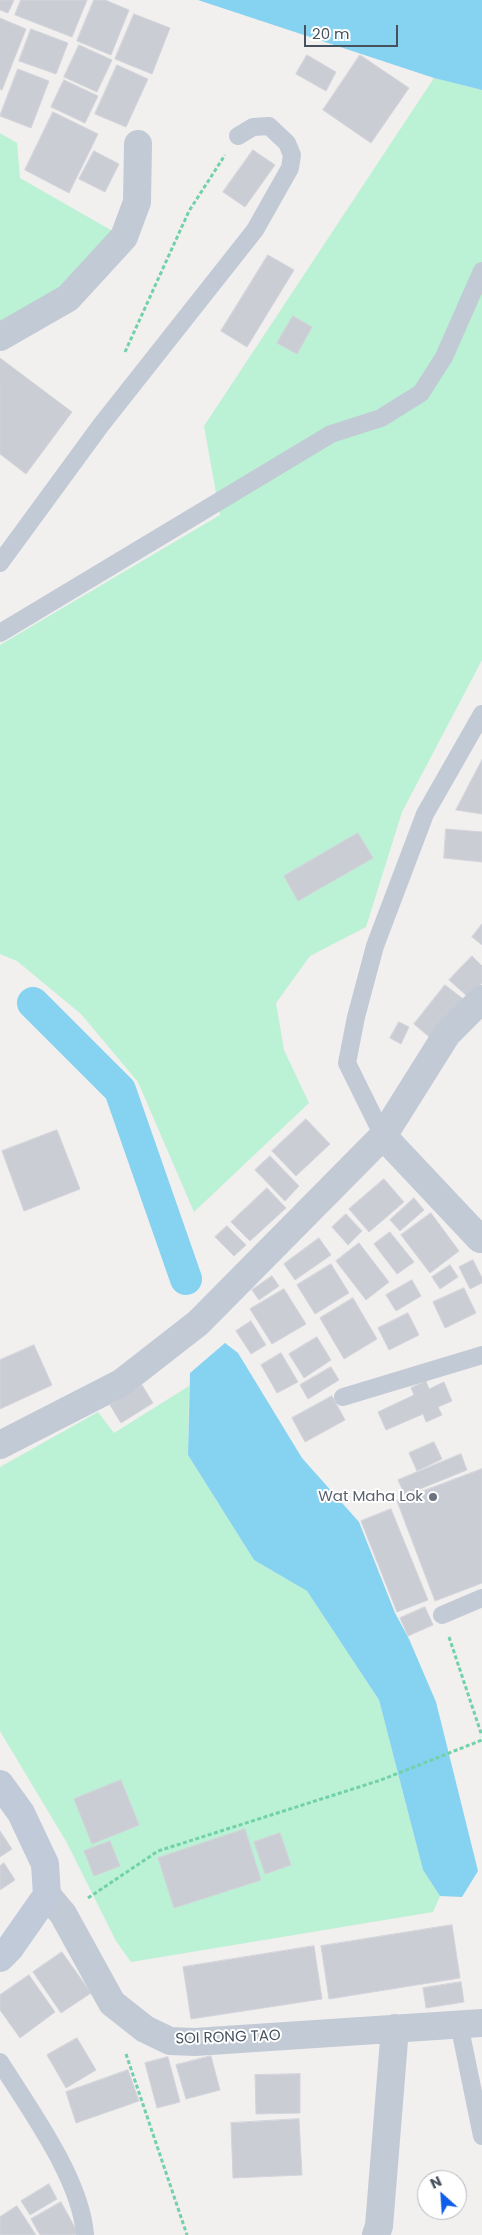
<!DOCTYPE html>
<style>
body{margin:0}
#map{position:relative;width:482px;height:2235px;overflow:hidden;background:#f2efef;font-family:Poppins,sans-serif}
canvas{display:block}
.north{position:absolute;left:417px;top:2170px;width:50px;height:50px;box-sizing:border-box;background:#fff;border:1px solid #b5b9be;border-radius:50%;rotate:334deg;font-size:14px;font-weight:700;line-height:20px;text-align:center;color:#46515d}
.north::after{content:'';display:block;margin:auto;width:18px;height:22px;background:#0f5eeb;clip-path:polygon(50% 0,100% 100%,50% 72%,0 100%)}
.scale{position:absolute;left:304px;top:25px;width:94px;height:22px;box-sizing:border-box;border:2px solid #46515d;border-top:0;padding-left:6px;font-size:15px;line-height:18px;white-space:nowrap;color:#46515d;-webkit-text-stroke:4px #fff;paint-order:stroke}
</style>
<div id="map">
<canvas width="482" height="2235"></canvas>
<div class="north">N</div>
<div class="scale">20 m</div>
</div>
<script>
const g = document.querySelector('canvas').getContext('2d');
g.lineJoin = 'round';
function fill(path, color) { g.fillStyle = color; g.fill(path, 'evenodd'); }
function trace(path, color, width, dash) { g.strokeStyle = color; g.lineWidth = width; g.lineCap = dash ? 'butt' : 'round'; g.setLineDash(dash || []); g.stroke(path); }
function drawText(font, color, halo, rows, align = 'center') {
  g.font = font + ' Poppins,sans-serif'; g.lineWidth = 4; g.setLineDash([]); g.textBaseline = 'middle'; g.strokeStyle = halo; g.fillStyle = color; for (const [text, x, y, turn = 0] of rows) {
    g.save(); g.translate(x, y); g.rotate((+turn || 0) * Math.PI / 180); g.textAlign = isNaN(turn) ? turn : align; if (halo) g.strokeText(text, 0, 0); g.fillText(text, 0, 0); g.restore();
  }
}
fill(new Path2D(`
 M434,78L482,90V660L402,812L366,927L310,956L276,1003L284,1050L309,1103L194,1212L138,1082L81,1014L17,961L0,954V645L220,515L204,426Z
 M0,133L17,143L20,178L116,233L65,292L0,329Z
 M189,1386L188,1455L254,1560L307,1591L379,1700L423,1870L440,1896L433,1912L131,1962L116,1941L67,1843L0,1731V1467L98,1412L114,1433Z`), '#bbf1d4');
fill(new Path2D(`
 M198,0H482V90L434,78Z
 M225,1343L238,1353L302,1458L359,1522L395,1613L409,1639L436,1702L478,1871L462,1897L440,1896L423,1870L379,1700L307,1591L254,1560L188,1455L190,1373Z`), '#86d2f1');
trace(new Path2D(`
 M33,1003L120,1090L186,1279`), '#86d2f1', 32);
const building = new Path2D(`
 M0,0H14L8,13L0,10Z
 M21,0H87L72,37L15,15Z
 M94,0H105L129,10L111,55L77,41Z
 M134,14L170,28L152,74L115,59Z
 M0,18L26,29L2,90L0,89Z
 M31,29L68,43L56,74L19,61Z
 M79,45L112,60L97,92L64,77Z
 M307,55L336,72L326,91L296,74Z
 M360,55L409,88L371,143L323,110Z
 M117,65L148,79L126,127L95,114Z
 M18,69L49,81L31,128L0,116Z
 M64,80L98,96L85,123L51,107Z
 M53,112L98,134L69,193L25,170Z
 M253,150L275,165L245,207L223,192Z
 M94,151L119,164L105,192L79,179Z
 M268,255L294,270L247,347L221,331Z
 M293,316L312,327L297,354L277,343Z
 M0,358L72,412L26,474L0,454Z
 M482,760V814L456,810Z
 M446,829L482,832V862L444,858Z
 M358,833L373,858L298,901L284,876Z
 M482,924V945L472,937Z
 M472,956L482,966V983L468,997L449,980Z
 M445,985L466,1001L434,1041L414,1024Z
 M399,1022L409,1027L401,1044L390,1038Z
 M306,1119L330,1144L296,1176L272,1151Z
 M57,1130L80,1189L24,1211L2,1151Z
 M270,1156L299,1186L285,1201L255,1170Z
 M384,1179L404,1202L369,1232L349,1209Z
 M267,1188L286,1208L250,1241L231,1222Z
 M414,1198L424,1210L400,1231L390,1220Z
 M431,1213L459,1251L430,1273L401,1235Z
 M346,1214L362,1231L348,1245L332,1227Z
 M227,1226L246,1245L234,1256L215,1237Z
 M390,1232L414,1262L397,1274L374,1244Z
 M319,1238L331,1255L295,1280L284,1264Z
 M359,1243L389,1282L366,1300L336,1261Z
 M473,1260L482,1278V1283L470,1289L459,1267Z
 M331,1264L349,1293L315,1314L297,1285Z
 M450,1265L458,1277L440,1289L432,1277Z
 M272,1276L279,1286L259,1300L252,1290Z
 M412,1280L421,1296L396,1311L386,1295Z
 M464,1288L476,1313L445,1328L433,1302Z
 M284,1289L306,1324L272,1344L250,1309Z
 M353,1298L377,1339L344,1359L320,1318Z
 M408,1313L419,1335L389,1350L378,1328Z
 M251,1321L266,1345L251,1354L236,1331Z
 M317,1337L331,1360L304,1378L289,1354Z
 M34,1345L52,1385L0,1409V1360Z
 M281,1353L298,1382L277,1393L261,1365Z
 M331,1367L339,1380L308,1399L300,1385Z
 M426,1381L429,1389L444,1382L452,1401L438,1407L442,1415L426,1422L423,1414L386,1430L378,1412L414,1395L411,1388Z
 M142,1385L153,1403L121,1423L110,1405Z
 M332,1396L345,1420L305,1442L292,1418Z
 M434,1442L442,1459L417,1471L409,1453Z
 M461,1454L467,1470L405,1495L398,1480Z
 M482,1469V1583L435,1601L397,1501Z
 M391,1509L428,1600L397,1612L361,1521Z
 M425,1607L433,1625L408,1636L400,1618Z
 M121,1780L139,1825L92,1844L74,1799Z
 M245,1829L261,1880L174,1908L158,1858Z
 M0,1831L12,1849L0,1857Z
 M280,1833L291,1865L265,1874L254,1842Z
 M110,1841L120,1866L94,1876L84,1851Z
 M4,1863L15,1880L0,1890V1866Z
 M452,1925L460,1978L329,1999L321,1946Z
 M314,1946L322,1999L191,2019L183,1967Z
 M62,1952L91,1993L61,2013L33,1972Z
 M29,1975L55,2012L20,2038L0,2010V1995Z
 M461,1982L464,2002L426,2008L423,1988Z
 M77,2038L96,2070L66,2088L47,2055Z
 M211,2056L220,2090L186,2099L176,2065Z
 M168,2057L180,2102L157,2108L145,2063Z
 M128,2070L139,2101L76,2123L66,2092Z
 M300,2074V2113L256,2114L255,2075Z
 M299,2119L302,2175L233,2178L231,2123Z
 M49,2184L57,2199L30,2215L21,2201Z
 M61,2202L78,2233L74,2235H40L31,2219Z
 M17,2206L36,2235H0V2217Z`);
fill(building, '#cbcdd5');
trace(building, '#d3d4db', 1);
trace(new Path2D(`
 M125,352L189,211L225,155
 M449,1637L482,1736
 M88,1898L158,1851L381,1780L482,1740
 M126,2054L187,2235`), '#71d1a9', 3, [4, 2.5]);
trace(new Path2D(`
 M0,563L101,425L255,230L290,168L292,155L287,143L269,126L253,127L238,136
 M0,633L331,434L381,418L421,393L444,357L482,271
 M383,1136L347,1063L356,1017L375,946L425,814L482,714
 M343,1397L482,1355
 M442,1615L482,1598
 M459,2024L482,2136
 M0,2062C30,2110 81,2179 85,2235`), '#c2cad5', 18);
trace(new Path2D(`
 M0,337L68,298L124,237L137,202L138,144
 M383,1136L447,1034L482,999
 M0,1445L121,1383L198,1323L383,1136L480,1239L482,1238
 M47,1895L63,1914L112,2003L145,2029L170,2041L195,2042L482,2023
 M376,2235L379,2226L395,2028`), '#c2cad5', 28);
trace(new Path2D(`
 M0,1784L21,1813L45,1864L47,1895L10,1948L0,1958`), '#c1cad9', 28);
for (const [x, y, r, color] of [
 [433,1497,5,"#6b7280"]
]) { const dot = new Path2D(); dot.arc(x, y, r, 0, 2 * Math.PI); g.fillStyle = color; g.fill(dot); trace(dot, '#fff', 2); }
drawText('15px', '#5b616d', '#fff', [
 ["Wat Maha Lok",423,1497]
], 'right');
drawText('15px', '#46515d', '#fff', [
 ["SOI RONG TAO",228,2038,-2]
]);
</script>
